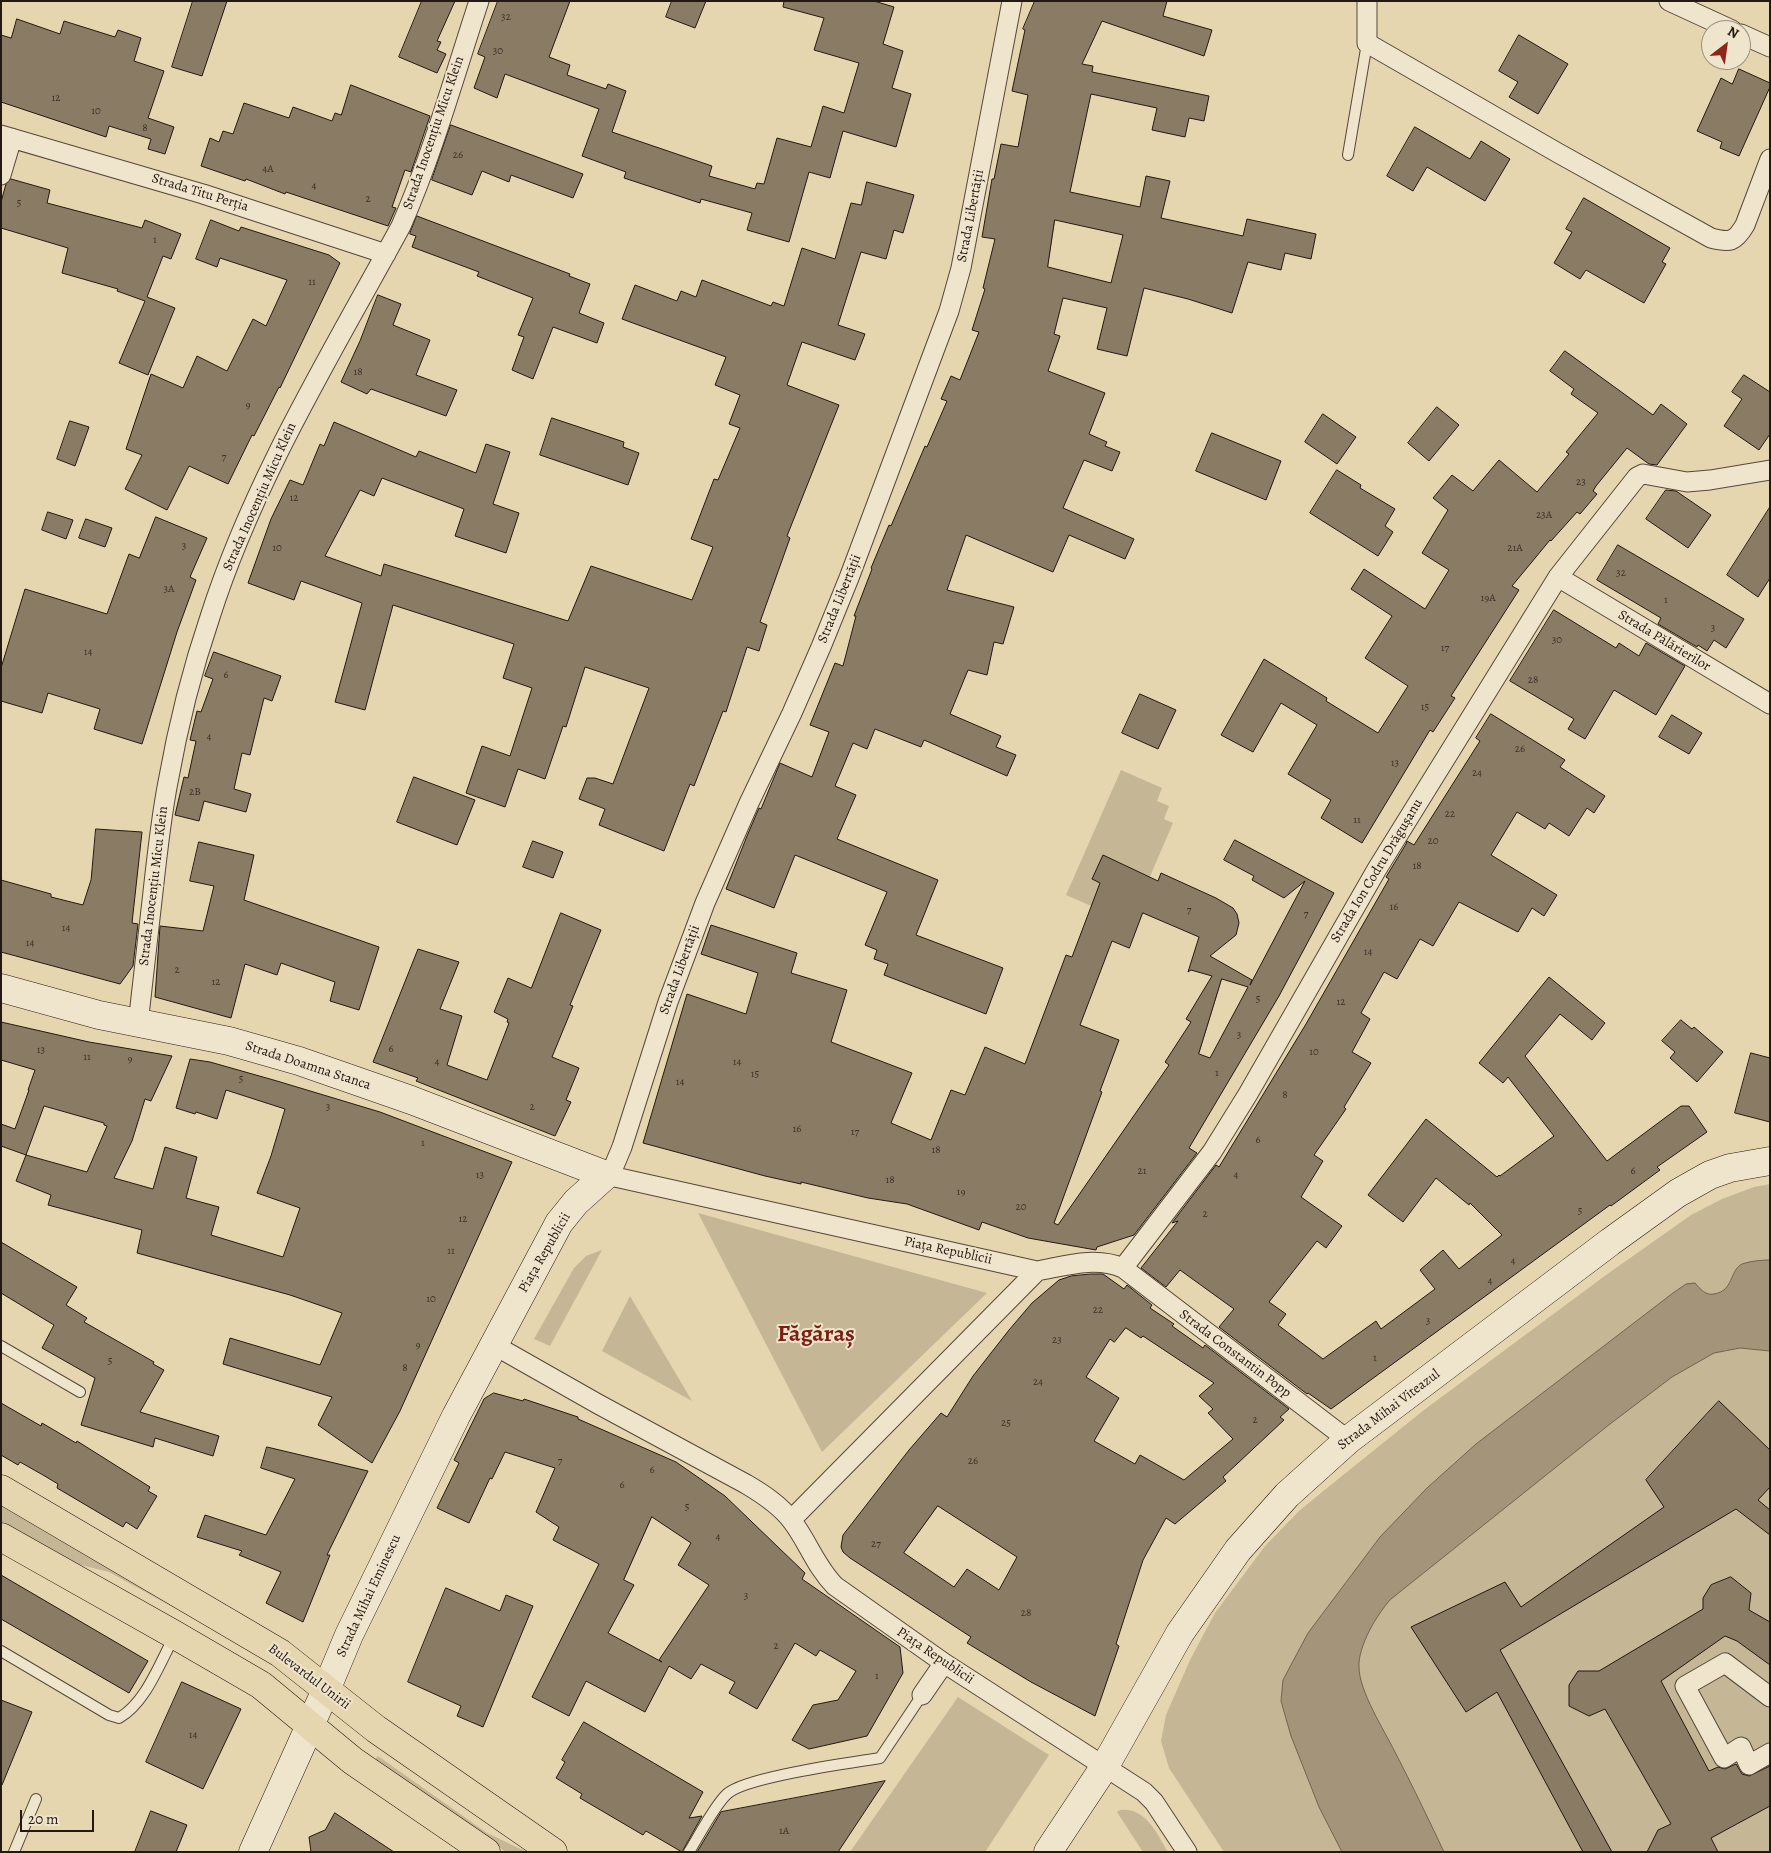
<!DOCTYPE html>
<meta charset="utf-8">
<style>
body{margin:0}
#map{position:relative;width:1771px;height:1853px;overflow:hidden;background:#e6d6b0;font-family:Alegreya,serif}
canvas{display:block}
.frame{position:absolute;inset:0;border:2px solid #241812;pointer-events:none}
.north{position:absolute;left:1701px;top:20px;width:50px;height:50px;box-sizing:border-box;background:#efe4cc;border:1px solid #9e9282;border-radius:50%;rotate:30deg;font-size:14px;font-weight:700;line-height:20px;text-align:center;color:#241812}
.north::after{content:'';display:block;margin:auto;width:18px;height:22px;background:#8f2418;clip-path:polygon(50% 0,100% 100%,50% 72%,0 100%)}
.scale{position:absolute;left:20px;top:1810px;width:74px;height:22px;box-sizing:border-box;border:2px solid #241812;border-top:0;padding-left:6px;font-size:15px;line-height:18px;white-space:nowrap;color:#241812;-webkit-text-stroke:4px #efe4cc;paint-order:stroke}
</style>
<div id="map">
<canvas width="1771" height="1853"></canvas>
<div class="frame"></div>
<div class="north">N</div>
<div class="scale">20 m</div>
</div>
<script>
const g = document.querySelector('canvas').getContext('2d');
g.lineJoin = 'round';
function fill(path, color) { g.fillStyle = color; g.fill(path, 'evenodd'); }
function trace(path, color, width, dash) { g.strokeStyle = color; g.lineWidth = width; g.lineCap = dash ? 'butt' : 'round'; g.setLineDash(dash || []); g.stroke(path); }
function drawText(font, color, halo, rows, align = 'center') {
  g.font = font + ' Alegreya,serif'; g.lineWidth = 4; g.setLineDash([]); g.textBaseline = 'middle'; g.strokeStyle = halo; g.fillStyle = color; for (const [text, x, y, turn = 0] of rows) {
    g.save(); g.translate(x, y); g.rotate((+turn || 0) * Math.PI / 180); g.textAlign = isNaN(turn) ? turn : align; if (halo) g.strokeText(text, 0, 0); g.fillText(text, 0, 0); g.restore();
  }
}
fill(new Path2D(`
 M1121,770L1162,788L1157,801L1169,806L1164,819L1173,823L1130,923L1066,895Z
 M1770,1184V1852H1224L1169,1768L1161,1741L1166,1715L1190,1660L1215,1613L1265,1546L1299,1511L1327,1488L1424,1410L1606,1275L1691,1215L1722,1199L1754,1187Z
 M698,1213L987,1293L822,1452Z
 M602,1250L550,1346L534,1339L574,1268L586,1256Z
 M630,1296L692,1401L602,1351Z
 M1,1504L258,1654L109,1572L69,1562L1,1523Z
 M958,1697L1049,1755L985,1852H850Z
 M378,1756L487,1833L527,1852H506L375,1761L376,1758Z
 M1120,1810C1146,1807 1157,1834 1168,1852H1143L1117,1812Z`), '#c5b695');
const water = new Path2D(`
 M1770,1260V1351L1740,1348L1714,1353L1672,1377L1610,1424L1391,1599C1377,1614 1358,1646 1359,1667C1359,1691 1384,1730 1395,1752C1412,1785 1428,1818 1444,1852H1342L1319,1807L1291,1736L1281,1701L1283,1680L1308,1633L1380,1537L1427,1488L1476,1444L1673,1293L1686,1284L1695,1283C1700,1289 1706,1296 1714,1294C1734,1291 1729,1271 1742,1264C1750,1261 1762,1260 1770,1260Z`);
fill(water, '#a4957a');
trace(water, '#716350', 1);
const building = new Path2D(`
 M193,1H227L202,76L172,67Z
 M422,1H455L437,41L441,42L437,50L446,54L437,73L399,57Z
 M498,1H570L549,57L570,65L567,75L606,89L608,84L626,91L612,132L712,166L709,176L755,189L757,183L764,184L777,138L811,147L823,106L844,113L859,63L814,50L824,18L783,7L784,1H874L894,7L883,44L903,51L892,88L911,94L896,147L843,131L830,178L809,172L789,242L747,230L752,213L701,199L700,203L624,178L626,172L582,156L599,109L505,74L497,98L474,88L485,57L478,54Z
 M672,1H706L695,28L666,17Z
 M1035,1H1167L1163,16L1212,30L1204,56L1102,21L1082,64L1093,66L1092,72L1209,96L1204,121L1189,118L1185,137L1152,130L1157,108L1091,94L1070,192L1140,207L1146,176L1170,181L1161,218L1243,236L1247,219L1316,234L1311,259L1285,253L1281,270L1248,262L1232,313L1188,299L1144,288L1127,356L1097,349L1107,308L1063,298L1054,334L1060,336L1048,371L1105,393L1089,434L1107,442L1105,446L1120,452L1112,471L1084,460L1063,508L1134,539L1125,559L1069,535L1053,572L966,535L947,590L1014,607L1003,644L994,642L987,675L968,670L950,714L1001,736L996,747L1016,755L1007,776L924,740L921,747L875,729L867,749L853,743L835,786L856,795L837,839L938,880L916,935L1003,968L986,1014L884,975L888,964L874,959L877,950L865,945L887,892L795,855L774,908L726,889L747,836L759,808L761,809L780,763L812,777L829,732L810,725L835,663L843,666L856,616H854L872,569L871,568L889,525L891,526L925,446L927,447L947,401L941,399L951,376L960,380L979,332L972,330L985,289L983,288L995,239L982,237L992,179H994L1001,144L1018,147L1028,95L1012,91L1025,30L1023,29ZM1055,220L1123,235L1111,283L1048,267Z
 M17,19L60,34L64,21L115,37L118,30L141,38L134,61L164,71L148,118L174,127L165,154L148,149L151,139L109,126L106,137L1,102V35L11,38Z
 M1519,35L1568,64L1538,114L1509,97L1518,82L1499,71Z
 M1739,69L1770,83V87L1739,156L1720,148L1722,142L1697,131L1721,78L1732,84Z
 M351,85L430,116L411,172L405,170L392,207L396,208L388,226L286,192L285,194L246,179L245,181L201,166L210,138L219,142L223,131L233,134L244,103L289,118L293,107L332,121L335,113L341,115Z
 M451,125L583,174L573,198L511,175L509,182L482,171L472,195L432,180Z
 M1415,127L1470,159L1481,141L1510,159L1485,201L1427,167L1413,191L1387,176Z
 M11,179L50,190L47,203L142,228L145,220L181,234L171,259L163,256L147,297L175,308L148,375L119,363L145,301L117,291L118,289L62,273L68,248L1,228V202L6,184Z
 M867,182L914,195L903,233L894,230L886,259L861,252L838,325L865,334L855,360L802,342L787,385L839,405L787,536L790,538L760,622L767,625L759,651L747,647L726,712L723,711L694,786L690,784L664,851L599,825L605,809L579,799L587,778H595L613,784L649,688L585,667L566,727L563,726L545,779L518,769L505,807L466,793L482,746L510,756L532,688L503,678L514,644L393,605L365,710L335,702L362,603L301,581L294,600L248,583L271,519L290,480L303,485L320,444L324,446L334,422L416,457L419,451L476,473L486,444L510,452L493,504L519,513L506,553L455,536L464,509L382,478L374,496L360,490L325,556L381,576L384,564L568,621L591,566L692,600L713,547L691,539L714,479L718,480L740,428L729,424L740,395L715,385L726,357L622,319L635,285L677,301L681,291L696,297L702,280L771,306L773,302L784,306L802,248L835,259L851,203L861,205Z
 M1584,198L1670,248L1662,262L1666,264L1644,303L1586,270L1580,279L1554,263L1572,232L1566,229Z
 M417,216L570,274L569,276L590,284L579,313L604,323L597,343L553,327L533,379L512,370L524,337L518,335L533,298L477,276L479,272L412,247L416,236L410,234Z
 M211,220L239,231L241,227L329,255L340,263L280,388L279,387L254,436L252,435L228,484L189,466L167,510L125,489L142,455L126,449L151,374L183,388L197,356L227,371L253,319L266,326L287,280L220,258L217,267L196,259Z
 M378,295L401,304L393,325L430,340L416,375L457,390L446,416L371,389L367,394L341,382L360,341Z
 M1565,351L1653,415L1661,404L1687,424L1657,465L1649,464L1627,448L1596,486L1593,491L1597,494L1580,514L1577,512L1551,541L1550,540L1512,586L1519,590L1451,696L1455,698L1433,732L1430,730L1362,843L1321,818L1331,800L1288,774L1317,725L1281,703L1253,752L1221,735L1264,659L1327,698L1326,701L1378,733L1408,686L1365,658L1392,616L1351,589L1364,569L1425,609L1449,570L1422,553L1448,510L1433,498L1452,475L1473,491L1499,460L1537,492L1569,454L1566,452L1598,413L1571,394L1574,389L1550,371Z
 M1744,375L1770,392V434L1759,450L1724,426L1742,399L1732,392Z
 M1437,407L1459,425L1429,461L1408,443Z
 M1323,414L1356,437L1337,464L1305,442Z
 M552,418L624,442L623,447L639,453L628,485L540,455Z
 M70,421L89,427L75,466L57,459Z
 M1212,433L1281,461L1266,500L1196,471Z
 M1337,470L1361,485L1360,488L1395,509L1385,526L1393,532L1378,556L1310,513Z
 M1666,490L1676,491L1711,515L1688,548L1646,519Z
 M1770,507V578L1758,597L1727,575Z
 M48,512L73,520L66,539L42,530Z
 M156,517L207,538L190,577L196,580L177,632L142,744L94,729L100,709L48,693L42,713L1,701V668L25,589L107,614L129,554L139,558Z
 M86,519L112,528L105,547L79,538Z
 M1618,545L1744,619L1726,648L1714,640L1707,651L1698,645L1697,647L1658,624L1661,618L1597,580Z
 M1554,610L1616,648L1619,643L1639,656L1646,643L1685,666L1656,715L1614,690L1585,739L1568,729L1574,719L1510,681Z
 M214,652L281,676L272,701L264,698L250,755L242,753L234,789L251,794L246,812L204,801L199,821L175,815L184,777L188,778L196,741L190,740L197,711L201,712L213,679L205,676Z
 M1140,694L1176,710L1158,749L1122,733Z
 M1491,714L1565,760L1560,767L1605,796L1594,813L1587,808L1569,836L1549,823L1545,829L1517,812L1491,855L1557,895L1544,916L1532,908L1518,932L1459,902L1433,946L1420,939L1397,979L1384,972L1361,1013L1370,1019L1352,1052L1371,1063L1344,1107L1346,1109L1314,1155L1323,1161L1301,1197L1342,1226L1326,1248L1317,1241L1269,1302L1286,1314L1278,1325L1323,1359L1376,1321L1381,1329L1435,1289L1420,1270L1443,1250L1459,1269L1502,1235L1470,1203L1469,1205L1436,1178L1403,1222L1368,1195L1426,1119L1497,1177L1499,1175L1500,1176L1554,1136L1508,1077L1503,1083L1479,1063L1549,977L1605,1023L1592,1040L1560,1014L1525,1056L1607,1161L1681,1106H1689L1707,1132L1657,1167L1660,1170L1611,1206L1610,1205L1331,1409L1308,1393L1307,1394L1219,1327L1234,1309L1180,1270L1166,1287L1141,1268L1178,1221L1172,1223L1216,1165L1219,1167L1306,1024L1389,879L1386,877L1406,844L1407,841L1414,845L1480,741L1476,738Z
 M1672,715L1702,733L1689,754L1659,737Z
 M414,777L475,800L457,845L397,822Z
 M96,829L142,832L132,923L138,924L133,966L120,984L1,952V880L51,894V897L83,905L91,880Z
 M1235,840L1334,893L1279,996L1189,1148L1197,1153L1134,1235L1097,1247L1096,1250L1028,1238L982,1222L979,1230L907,1204L868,1198L801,1182V1184L765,1176L643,1143L687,994L746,1014L758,973L701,954L711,925L797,953L791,973L847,990L831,1042L912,1073L891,1123L931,1140L951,1090L965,1095L985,1047L1025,1064L1066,955L1072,957L1100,883L1092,879L1103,855L1158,881L1161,873L1216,898L1233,908L1237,914L1239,923L1236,935L1210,956L1252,980L1250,985L1305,881L1284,898L1252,880L1254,876L1224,860ZM1143,913L1199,937L1188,972L1191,970L1212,976L1186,1019L1191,1022L1165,1062L1169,1065L1058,1225L1054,1223L1102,1092L1100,1091L1119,1040L1080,1025L1112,941L1129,948ZM1222,979L1248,987L1210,1058L1199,1054Z
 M533,841L563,852L553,878L523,867Z
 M199,842L254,855L244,900L379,947L359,1010L330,1001L335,982L281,963L277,975L245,964L231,1018L155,997L160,926L203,931L214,886L190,881Z
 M561,913L601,930L570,1005L573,1006L552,1057L579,1068L566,1100L571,1102L555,1136L416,1081L418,1078L373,1062L418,949L459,962L440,1009L462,1016L447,1065L487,1080L509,1023L507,1022L508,1019L494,1012L508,978L531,988Z
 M1681,1020L1692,1029L1694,1027L1723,1052L1697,1082L1670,1058L1675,1052L1662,1041Z
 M1,1022L89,1042L172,1056L151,1101L145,1099L132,1141L114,1178L153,1189L165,1147L197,1157L186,1198L219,1207L211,1235L283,1257L300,1208L257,1193L271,1156L285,1109L226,1090L217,1119L196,1112L195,1114L176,1108L190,1059L210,1062L277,1081L380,1112L512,1162L400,1411L372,1463L318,1425L332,1397L223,1364L230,1338L320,1365L342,1313L290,1295L137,1253L142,1230L48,1205L51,1195L16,1181L26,1155L87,1172L107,1126L104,1125V1123L44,1106L26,1155L1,1146V1124L15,1129L29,1090H28L35,1070L1,1060Z
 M1751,1053L1770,1058V1122L1735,1113Z
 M1,1242L77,1287L66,1305L87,1318L84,1322L154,1362L153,1364L164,1370L140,1412L219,1436L213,1456L155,1438L153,1447L81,1425L95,1378L42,1348L54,1325L1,1293Z
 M1091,1274H1103L1124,1289L1127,1285L1152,1305L1150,1308L1174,1324L1172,1326L1203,1348L1205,1345L1289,1409L1280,1417L1284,1420L1223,1477L1226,1481L1175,1524L1166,1518L1143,1560L1116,1644L1119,1646L1095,1716L1031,1682L967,1643L971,1637L850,1558L843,1552L841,1547L843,1535L909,1450L941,1413L947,1417L973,1376L1009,1330L1032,1303L1059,1280L1071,1276ZM1126,1328L1141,1338L1143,1336L1214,1383L1199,1396L1213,1409L1208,1413L1233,1439L1184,1480L1140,1455L1135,1464L1094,1441L1119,1398L1086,1377L1110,1339L1114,1342ZM938,1506L1017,1557L999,1590L967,1569L954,1587L904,1553Z
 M494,1393L523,1401L524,1399L578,1417V1419L676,1462L725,1496L805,1573L802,1579L900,1647L903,1673L867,1736L809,1749L792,1740L813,1705L838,1700L856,1671L820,1650L816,1656L795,1643L757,1709L729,1693L735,1682L701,1664L691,1679L669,1666L645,1712L586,1681L569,1716L532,1697L599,1564L553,1540L559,1527L536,1512L555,1468L505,1452L492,1479L490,1478L469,1523L437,1508L459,1463L454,1460L484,1399ZM652,1517L691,1543L678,1565L709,1585L659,1660L662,1662L608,1633L634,1585L624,1580Z
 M1719,1401L1770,1450V1487L1758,1500L1770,1510V1535L1736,1509L1500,1650L1612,1852H1583L1497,1692L1466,1712L1411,1627L1505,1582L1521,1607L1664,1507L1646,1480Z
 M1,1403L41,1426L42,1423L76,1443L77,1441L150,1487L148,1491L157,1496L137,1529L126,1522L123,1527L57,1488L58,1484L43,1475L20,1462L18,1465L1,1455Z
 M267,1447L368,1471L327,1555H330L303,1622L266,1603L281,1572L239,1555L242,1551L197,1537L205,1515L266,1535L295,1479L261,1468Z
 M1,1575L148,1661L129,1693L1,1619Z
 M1731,1577L1751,1593L1749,1610L1770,1622V1665L1737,1641L1725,1636L1661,1681L1709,1771L1718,1767L1725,1769L1736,1764L1742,1774L1749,1776L1770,1766V1806L1711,1838L1718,1852H1647L1658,1830L1671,1824L1605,1709L1589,1716L1569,1706V1685L1578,1671H1599L1703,1609V1598L1711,1585Z
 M446,1588L500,1611L506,1595L533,1606L483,1727L457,1716L461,1706L408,1682Z
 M182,1682L241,1709L203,1789L146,1762Z
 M1,1700L32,1712L2,1785H1Z
 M584,1722L703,1792L689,1818L702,1816L682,1852L646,1831L643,1835L580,1798L582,1794L556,1778L565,1762L562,1760Z
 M885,1781L838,1852H697L721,1812Z
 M151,1811L187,1825L176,1852H135Z
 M335,1813L394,1852H311L309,1837L325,1830Z`);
fill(building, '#897b64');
trace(building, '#241812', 1);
const lane = new Path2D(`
 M1348,155L1367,43
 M1,1346L80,1392
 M1,1651L109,1715L119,1718C146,1703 160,1662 175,1635
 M14,1852L36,1799
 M689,1852C699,1836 714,1806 727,1794C745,1777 850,1763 880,1758L922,1695`);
const street = new Path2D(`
 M1012,1L961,268L949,311L849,578L821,647L792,713L749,803L705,903L668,1002L622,1147L614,1166L606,1175L1037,1271C1065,1266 1095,1256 1123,1268L1348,1440
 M1367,1V43L1558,153L1711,238C1730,243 1735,242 1745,225L1770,159
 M1669,1L1732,30
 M1741,34L1770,47
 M1,135L203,194L386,254
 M1,175L12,138
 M1558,577L1770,704
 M138,1024C143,980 148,936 153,892C157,855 161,818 168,782C178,726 192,670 210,617C254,479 332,353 401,226C433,153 454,77 479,1
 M1123,1268L1212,1152L1248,1094L1377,869L1558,577L1637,477L1643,474L1687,482L1710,480L1770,470
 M494,1345L598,1404L746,1484C763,1494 780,1505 792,1521C808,1542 816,1567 835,1586L944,1663L1144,1792L1154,1802L1187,1852
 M791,1520L1037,1271
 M922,1695L944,1663
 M1770,1697L1725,1663L1685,1686L1724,1758L1741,1747L1749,1765L1770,1753`);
const secondary = new Path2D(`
 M1,988L99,1015L229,1041L299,1061L411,1100L606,1175L576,1202L559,1223L456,1416L349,1635L326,1690L253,1852
 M1048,1852L1105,1766L1180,1633L1238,1550L1287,1495L1348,1440L1610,1242L1678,1193L1710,1175L1730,1168L1770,1161`);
const primary = new Path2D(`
 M1,1489L280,1653L376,1729L553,1852
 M1,1537L175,1635L261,1685L353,1761L486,1852`);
trace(lane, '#54483a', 12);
trace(street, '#54483a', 21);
trace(secondary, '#241812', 29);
trace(primary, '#241812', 29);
trace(lane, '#efe4cc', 10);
trace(street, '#efe4cc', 19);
trace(secondary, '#efe4cc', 28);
trace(primary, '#e6d6b0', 28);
drawText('11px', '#3d3126', null, [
 ["32",506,17],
 ["30",498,51],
 ["12",56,98],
 ["10",96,111],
 ["8",145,128],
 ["26",458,155],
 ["4A",268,169],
 ["4",314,186],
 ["2",368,199],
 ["5",19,203],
 ["1",155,240],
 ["11",312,282],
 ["18",358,372],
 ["9",248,405],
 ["7",224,457],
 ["23",1581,482],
 ["12",294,498],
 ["23A",1544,515],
 ["3",184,546],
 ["10",277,548],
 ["21A",1515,548],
 ["32",1621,573],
 ["3A",169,589],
 ["19A",1488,598],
 ["1",1666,600],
 ["3",1713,628],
 ["30",1557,640],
 ["17",1445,648],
 ["14",88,652],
 ["6",226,675],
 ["28",1533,680],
 ["15",1425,707],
 ["4",209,737],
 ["26",1520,749],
 ["13",1395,763],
 ["24",1477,773],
 ["2B",195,792],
 ["22",1450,814],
 ["11",1357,820],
 ["20",1433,841],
 ["18",1417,866],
 ["16",1394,907],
 ["7",1189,910],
 ["7",1306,914],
 ["14",66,928],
 ["14",30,943],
 ["14",1368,952],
 ["2",177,970],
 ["12",216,982],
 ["5",1258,999],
 ["12",1341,1002],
 ["3",1239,1035],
 ["6",391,1049],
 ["13",41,1050],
 ["10",1314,1052],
 ["11",87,1057],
 ["9",130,1059],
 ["4",437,1062],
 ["14",737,1062],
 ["1",1217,1073],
 ["15",755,1074],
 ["5",241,1079],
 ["14",680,1082],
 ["8",1285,1095],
 ["3",328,1107],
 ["2",532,1107],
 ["16",797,1129],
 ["17",855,1132],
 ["6",1258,1140],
 ["1",423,1143],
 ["18",936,1150],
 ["21",1142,1171],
 ["6",1633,1171],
 ["13",480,1175],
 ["4",1236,1175],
 ["18",890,1180],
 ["19",961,1192],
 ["20",1021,1207],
 ["5",1580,1211],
 ["2",1205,1214],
 ["12",463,1219],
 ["11",451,1251],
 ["4",1513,1261],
 ["4",1490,1281],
 ["10",431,1299],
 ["22",1098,1310],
 ["3",1428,1321],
 ["23",1057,1340],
 ["9",418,1345],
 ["1",1375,1358],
 ["5",110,1361],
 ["8",405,1368],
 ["24",1038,1382],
 ["2",1255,1420],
 ["25",1006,1423],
 ["7",560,1461],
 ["26",973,1461],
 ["6",652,1470],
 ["6",622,1485],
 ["5",687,1507],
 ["4",718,1537],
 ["27",876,1544],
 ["3",746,1596],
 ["28",1026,1613],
 ["2",776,1646],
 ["1",877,1676],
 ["14",193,1735],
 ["1A",784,1831]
]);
drawText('14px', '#241812', '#efe4cc', [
 ["Strada Inocențiu Micu Klein",434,133,-71],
 ["Strada Titu Perția",200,193,17],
 ["Strada Libertății",971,216,-79],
 ["Strada Inocențiu Micu Klein",260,497,-66],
 ["Strada Libertății",840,599,-68],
 ["Strada Pălărierilor",1664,641,31],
 ["Strada Ion Codru Drăguşanu",1377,871,-59],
 ["Strada Inocențiu Micu Klein",154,886,-83],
 ["Strada Libertății",680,970,-70],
 ["Strada Doamna Stanca",308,1066,18],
 ["Piața Republicii",948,1251,12],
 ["Piața Republicii",545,1253,-60],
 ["Strada Constantin Popp",1235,1354,37],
 ["Strada Mihai Viteazul",1389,1410,-37],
 ["Strada Mihai Eminescu",369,1596,-65],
 ["Piața Republicii",935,1656,34],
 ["Bulevardul Unirii",309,1677,37]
]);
drawText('bold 24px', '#7a1f14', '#efe4cc', [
 ["Făgăraș",816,1335]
]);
</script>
